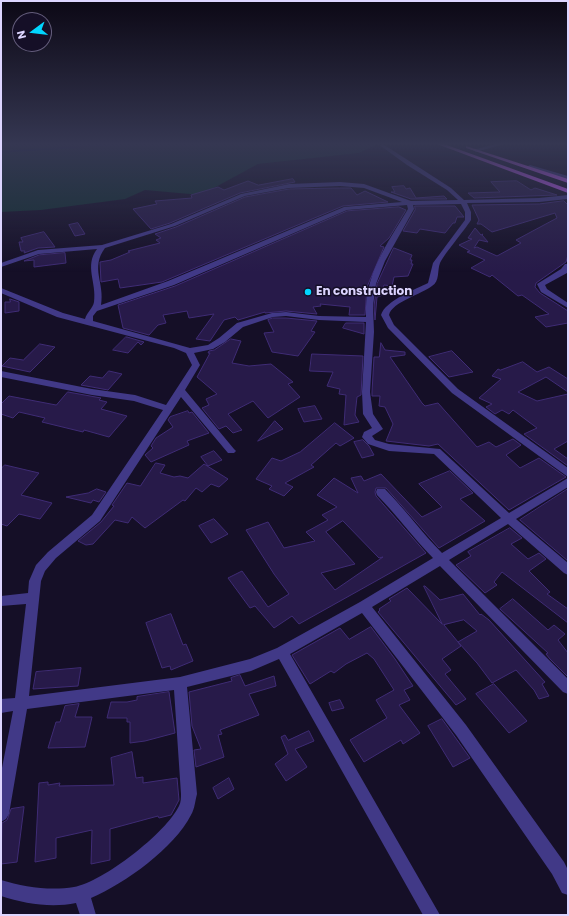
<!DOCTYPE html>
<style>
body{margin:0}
#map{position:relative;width:569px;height:916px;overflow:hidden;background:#150f27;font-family:Poppins,sans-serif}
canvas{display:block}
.frame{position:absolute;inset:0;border:2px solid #ddd5ff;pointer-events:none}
.north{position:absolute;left:12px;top:12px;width:40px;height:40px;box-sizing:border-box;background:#150f27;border:1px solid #655e7d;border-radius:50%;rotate:255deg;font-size:11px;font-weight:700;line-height:16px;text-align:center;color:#ddd5ff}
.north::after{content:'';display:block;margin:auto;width:14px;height:18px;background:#01d5ff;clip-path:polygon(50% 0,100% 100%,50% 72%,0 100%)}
</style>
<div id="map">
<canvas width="569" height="916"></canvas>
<div class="frame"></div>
<div class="north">N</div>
</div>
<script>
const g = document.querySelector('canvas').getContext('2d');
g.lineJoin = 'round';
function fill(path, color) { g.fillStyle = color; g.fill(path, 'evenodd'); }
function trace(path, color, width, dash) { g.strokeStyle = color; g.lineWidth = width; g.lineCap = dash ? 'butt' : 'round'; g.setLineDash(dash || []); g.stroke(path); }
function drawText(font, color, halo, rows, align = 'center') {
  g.font = font + ' Poppins,sans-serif'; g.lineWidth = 3; g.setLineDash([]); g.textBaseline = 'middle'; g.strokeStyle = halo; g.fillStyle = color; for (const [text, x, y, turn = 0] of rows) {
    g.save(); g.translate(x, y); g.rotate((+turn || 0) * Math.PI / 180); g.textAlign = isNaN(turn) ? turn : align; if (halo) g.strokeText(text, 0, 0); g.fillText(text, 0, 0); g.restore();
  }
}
fill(new Path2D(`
 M1,144H378L359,153L258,164L201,195L145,190L125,199L41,210L1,212Z`), '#123031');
trace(new Path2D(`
 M1,152L119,144`), '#091b46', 2);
const building = new Path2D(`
 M293,179L295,182L240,193L170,223L151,229L133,209L157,204L155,201L192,198L191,195L218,187L224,190L248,181L258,185Z
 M517,181L531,190L535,188L557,195L474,198L468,193L500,192L491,182Z
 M404,186L406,189L410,188L416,198L444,196L447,199H411L391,192H395L392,187Z
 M340,188H351L357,195L365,191L388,202L343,206L162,282L120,288L118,279L101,282L100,262L111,260L130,252L128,251L160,243L156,240L161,238L155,234L176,227L245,197L289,189Z
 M564,201L568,205V255L566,262L536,283L535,287L540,293L568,311V323L546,327L535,317L549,314L522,295L518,296L492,275L490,277L471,268L485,260L467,252L470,251L459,245L472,239L468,238L475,228L481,235L483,234L482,235L488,242L479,240L474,248L477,247L497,256L521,243L516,240L557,218L555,213L492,232L481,224H477L479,220L472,205L539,204Z
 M415,206H455L464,217H457L455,223H453L445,233L420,229L417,233L403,231L415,210Z
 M399,207L406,210L389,238L380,246L384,247L367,287L365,315H349L350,307L320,304L321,306L313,307L317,314L286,311L265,313V312L238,320L235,317L224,320L210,341L196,339L214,314L189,318L187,311L163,315L166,323L158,325L149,335L123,328L118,305L175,286L347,211Z
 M78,223L85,234L75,236L69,225Z
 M44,232L55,247L38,248L24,253L25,251H21L19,242H23L21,238Z
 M394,248L412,255L410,260H412L411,264H413L408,276L394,277L392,286L384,285L381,296L377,297L375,320L374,306L377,284Z
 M65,253L66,263L34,267V260L24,261L39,255Z
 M10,299L19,302V311L5,313V302H10Z
 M273,318H286L317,321L311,331L315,332L298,356L272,352L264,333L274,332L268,320Z
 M346,323H364V334L343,328Z
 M126,337H127L144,342L141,345L138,342L128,353L113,350Z
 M231,339L241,341L232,363L249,366L271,364L293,382L288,384L300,397L268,418L253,401L228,414L242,430L233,433L226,426L219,429L202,408L209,405L206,399L217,394L197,377L210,353H208L209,351L214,350Z
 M381,343L385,350L405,352V355L390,357L422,403L425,406L438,403L477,447L489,442L496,447L513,439L521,445L506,455L520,468L539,458L566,477L509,510L438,444L429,446L386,441L393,424L385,407L379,406L380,396H372V392L374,357H379Z
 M40,344L55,347L30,372L2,366L10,358L23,360Z
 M452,351L473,372L449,377L429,357Z
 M312,354L363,356L361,395L357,397L355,415L359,422L344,425L346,395L339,394L340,389L327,386L333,372L310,371Z
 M523,362L537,372L549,367L568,379V392L546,377L518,392L537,401L568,394V441L554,449L568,459V466L524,434L537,428L513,410L509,414L502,410L495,414L486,407L492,404L479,398L501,379L492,376L498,369L500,370Z
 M109,371L122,374L108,390L81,385L90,376L102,378Z
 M68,392L101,398L99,400L107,402L101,409L127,416L109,437L84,430L83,432L42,422L45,418L19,412L13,418L1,414V404L9,396L56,405Z
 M315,406L322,419L304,422L298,409Z
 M188,411L189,413L192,412L209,433L187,441L189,445L151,462L145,455L153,448L151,446L156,438L173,427L168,420L170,417Z
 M275,421L283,429L258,441Z
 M335,423L354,438L340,446L336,443L311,465L314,467L285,483L293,487L284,496L269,489L272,486L256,479L272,458L281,461L300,452Z
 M363,440L369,446L374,455L362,458L354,442Z
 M214,451L222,460L208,466L201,457Z
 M156,463L165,465L160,473L174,477L180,476L188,478L204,464L228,479L219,487L211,484L202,492L196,488L185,501L183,500L145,528L132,517L128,523L115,520L93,544L86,545L78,541L101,522L114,506L112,505L127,483L140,486Z
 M5,465L39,473L21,495L52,503L40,519L19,514L7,526L1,524V469Z
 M450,471L473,493L460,499L485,521L439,548L386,488H376L375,492L376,496L426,553L299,624L292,616L274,628L255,606L250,608L228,578L242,571L268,607L289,594L274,574L246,530L268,522L284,548L315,541L306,532L328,520L322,515L337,507L317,495L334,478L358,493L351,478L361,476L364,481L381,474L422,517L442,507L419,484ZM343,521L379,558L383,557L335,590L321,573L355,564L326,532Z
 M97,489L106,492L99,502L93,500L91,503L66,497L88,493Z
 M568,489V561L520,520Z
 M214,519L228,534L211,543L199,526Z
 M510,528L522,538L511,544L528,559L539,553L546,559L529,571L550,592L547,594L568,609V623L502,572L494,582L497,585L485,593L456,565L471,556L468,552Z
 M424,586H425L440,600L463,594L480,615L481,614L489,620L545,682L542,684L549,696L539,699L534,690L516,670L492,683L477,663L458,642L461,646L442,659L451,670L445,674L466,699L456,705L378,612L380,610L379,609L391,601L389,599L407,588L442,624ZM464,620L477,631L458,642L444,625Z
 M513,599L548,630L554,625L565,634L558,640L568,653V677L550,659L546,654L548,653L500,609Z
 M171,614L183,645L186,644L193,661L171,670L170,666L162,668L146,623Z
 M371,627L395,659L413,686L404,690L410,700L399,705L420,733L403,744L401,740L364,762L350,740L387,718L376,700L394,690L374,659L367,653L346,664L334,673L331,671L310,684L292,655L340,628L349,639Z
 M81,668L78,686L33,689L36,672Z
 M240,675L245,686L274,676L276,686L249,694L259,715L220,730L222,734L218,735L224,757L196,767L194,750L201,749L192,726L189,692L232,681L231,678Z
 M494,684L527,721L509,733L476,694Z
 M169,692L175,733L145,741L130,743V722H127V718H107L111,702H127L137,700V697Z
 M340,700L344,708L332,711L329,703Z
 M79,704L75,717H92L85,747L48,748L56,722H60L65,706Z
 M442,719L470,758L453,767L428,726Z
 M309,731L314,741L295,749L307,767L286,781L275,764L288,754L281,737L285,735L288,740Z
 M132,752L136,778L143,777V783L177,778L179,800L171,815L159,818L158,816L110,829V860L91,864L92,830L56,838V858L35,862L39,783L48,782V785L60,783L59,786L114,785L111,758Z
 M229,778L234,789L218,799L213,788Z
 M24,807L17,862L1,864L2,823L7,820L11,809Z`);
fill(building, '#271a49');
trace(building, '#3f2c75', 1);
fill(new Path2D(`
 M378,144L386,146L451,188L464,200L539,198L568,195V199L539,202L467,203L471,212V220C464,231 445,253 440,263C437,271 440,281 432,286C422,294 392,302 389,315L394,325L458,389L568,468V477L452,393L388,328L381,315C385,301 416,289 428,283L433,263L465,220V212L461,204L413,205L414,209L385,261L376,284L373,306L374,332L370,392L373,414L383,429L372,436L375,440L389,444L440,449L509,513L568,478V487L516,519L568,563V575L564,573L508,524L449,560L568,679V694L563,692L440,566L372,607L466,725L564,862L568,870V895L562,893L552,874L456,735L362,613L290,654L440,915H423L279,659L251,671L187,687L197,794C195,801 195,808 191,815C174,848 126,883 91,898L96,915H80L76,903C52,908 25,904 1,896V880C24,887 50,891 74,887C103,882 166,833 179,806C181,802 181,798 181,794L174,690L27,709L9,814L6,819L1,822V773L13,711L1,713V699L15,698L26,604L1,606V596L28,593L29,581L36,565L48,552L92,515L163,410L134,401L92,395L1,377V371L92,389L135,395L166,405L192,365L186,353L174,348L57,317L1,293V288L63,313L85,319C87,312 93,308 94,302C97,283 84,266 97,249L39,254L1,267V263L38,250L102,245L171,224L241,194L289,184L340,182L364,184L411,201L458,200L447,190L407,165ZM340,186L364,188L402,202L344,207L168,281L101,305C105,283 90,268 105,248L175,226L245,196L289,188ZM407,205L408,209C387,244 364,275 366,317L319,316L286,312L272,313L237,323L219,338L208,345L190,348L93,321V316L97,311L174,285L347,210ZM286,316L319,320L366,322L362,392L363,414L372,428L364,432L362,437L368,444L389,451L434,454L501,518L442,553C422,533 405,509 385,489H377L376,492L377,495C397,515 413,538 433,558L360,602L277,648L250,659L180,677L29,696L41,581L45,571L56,558L100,521L181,397L228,453H234L236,451L234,449L185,390L200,365L194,353L213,349L225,342L243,327L273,317Z
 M495,144H504L476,152L473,150Z
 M530,165L568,176V180L528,168V166Z
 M565,264H568L567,273L545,285L547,289L568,303V308L541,292L537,284L561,269Z`), '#413987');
fill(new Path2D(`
 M437,144H444L568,189V193Z
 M466,146L568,179V183L466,148Z`), '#cd5cff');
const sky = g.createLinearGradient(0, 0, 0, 272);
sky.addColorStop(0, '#0c0815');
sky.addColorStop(0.53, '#353752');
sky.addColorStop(1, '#35375200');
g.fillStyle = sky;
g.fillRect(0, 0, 569, 272);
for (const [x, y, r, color] of [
 [308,292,4,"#01d5ff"]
]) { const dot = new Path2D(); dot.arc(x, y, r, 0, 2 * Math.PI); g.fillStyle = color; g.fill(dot); trace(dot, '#150f27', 1.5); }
drawText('bold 12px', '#ddd5ff', '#150f27', [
 ["En construction",316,292]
], 'left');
</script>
